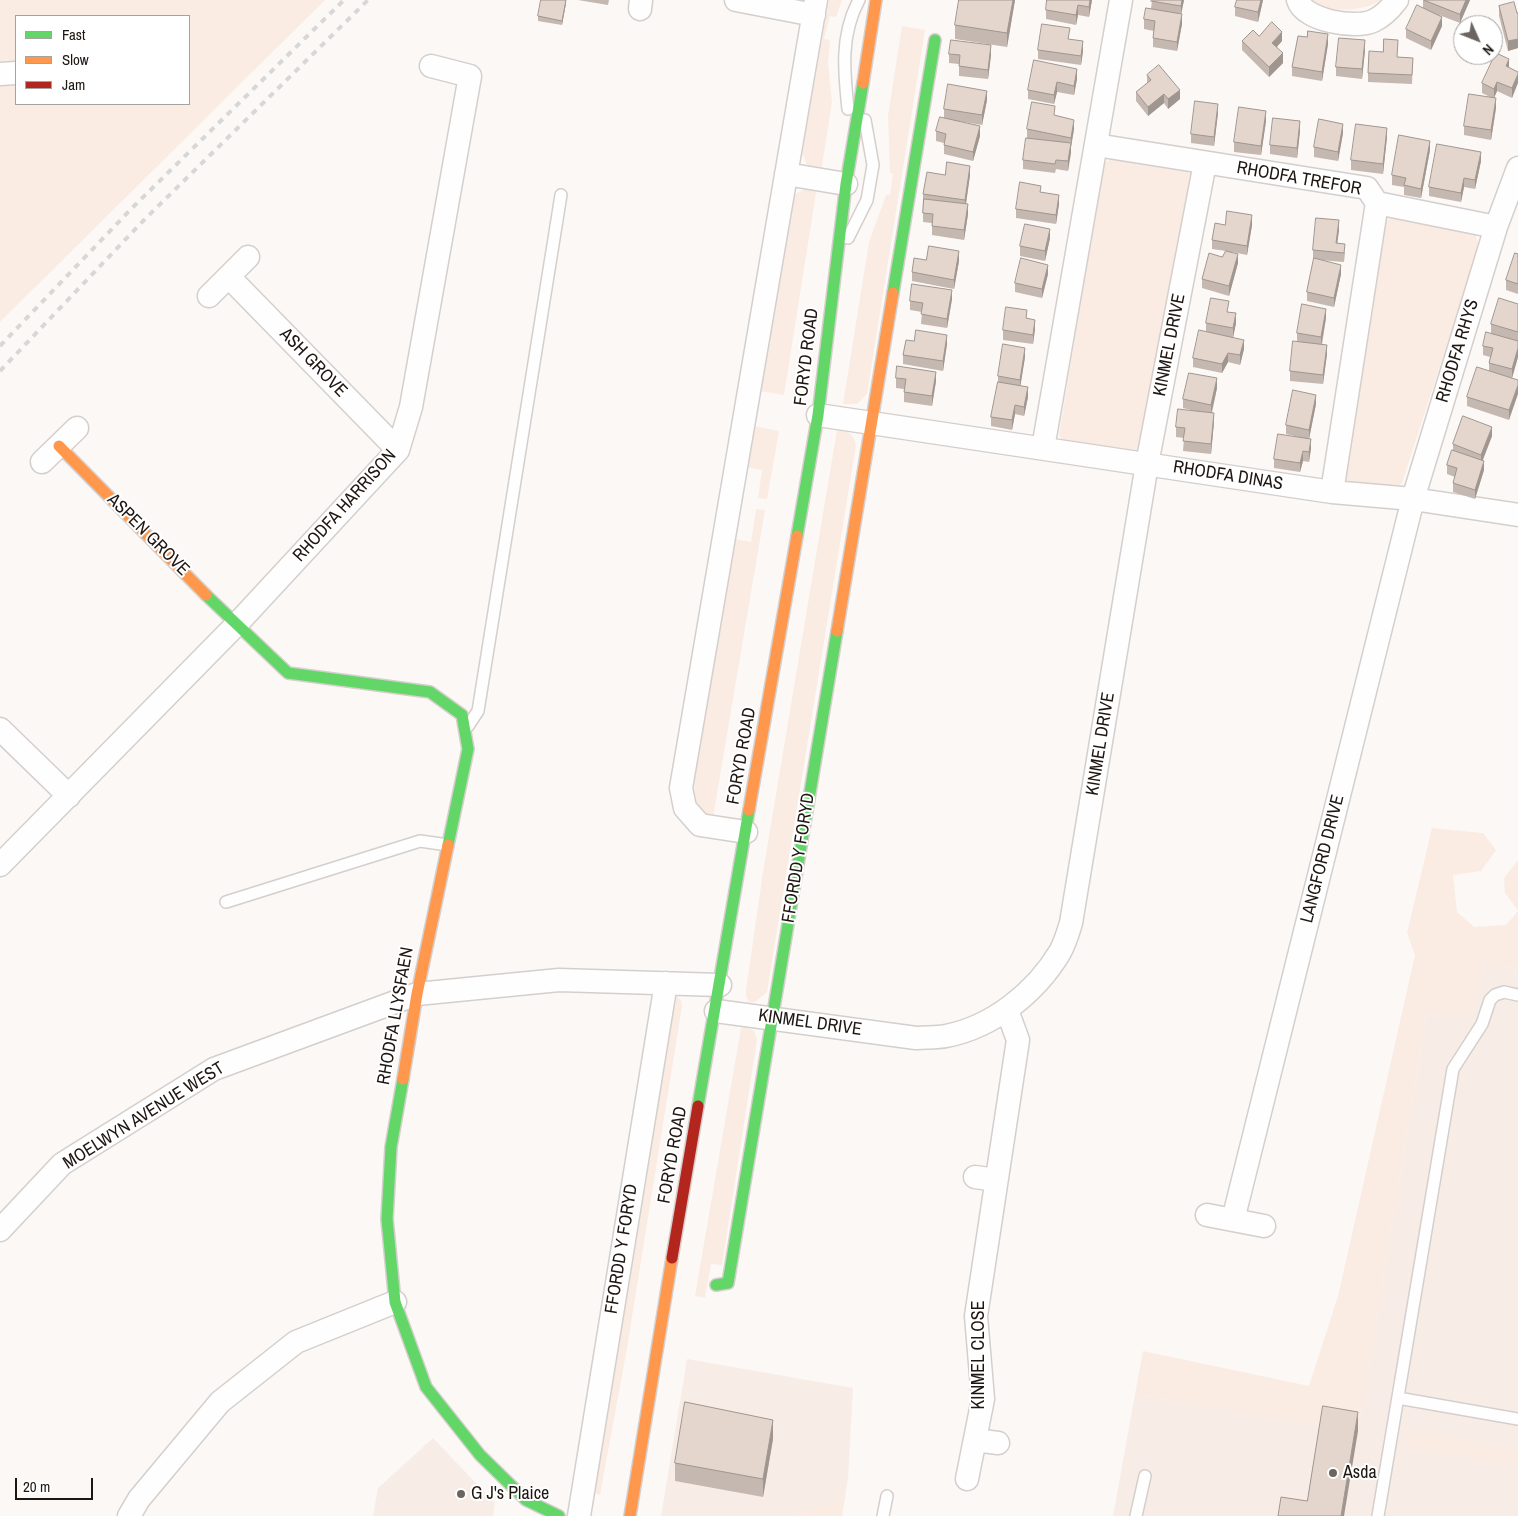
<!DOCTYPE html>
<style>
body{margin:0}
#map{position:relative;width:1518px;height:1516px;overflow:hidden;background:#fbf8f6;font-family:"Archivo Narrow",sans-serif}
canvas{display:block}
.legend{position:absolute;left:15px;top:15px;width:175px;height:90px;box-sizing:border-box;background:#fff;border:1px solid #a5a2a0;margin:0;padding:6px 9px;list-style:none;font-size:15px;color:#1e1611}
.legend li{display:flex;align-items:center;gap:10px;height:25px}
.legend b{width:25px;border:1px solid #a5a2a0}
.north{position:absolute;left:1453px;top:15px;width:50px;height:50px;box-sizing:border-box;background:#fff;border:1px solid #a5a2a0;border-radius:50%;rotate:134deg;font-size:14px;font-weight:700;line-height:20px;text-align:center;color:#1e1611}
.north::after{content:'';display:block;margin:auto;width:18px;height:22px;background:#6b6561;clip-path:polygon(50% 0,100% 100%,50% 72%,0 100%)}
.scale{position:absolute;left:15px;top:1478px;width:78px;height:22px;box-sizing:border-box;border:2px solid #1e1611;border-top:0;padding-left:6px;font-size:15px;line-height:18px;white-space:nowrap;color:#1e1611;-webkit-text-stroke:4px #fff;paint-order:stroke}
</style>
<div id="map">
<canvas width="1518" height="1516"></canvas>
<ul class="legend">
<li><b style="height:6px;background:#63d668"></b>Fast</li>
<li><b style="height:6px;background:#ff974d"></b>Slow</li>
<li><b style="height:6px;background:#b3261e"></b>Jam</li>
</ul>
<div class="north">N</div>
<div class="scale">20 m</div>
</div>
<script>
const g = document.querySelector('canvas').getContext('2d');
g.lineJoin = 'round';
function fill(path, color) { g.fillStyle = color; g.fill(path, 'evenodd'); }
function trace(path, color, width, dash) { g.strokeStyle = color; g.lineWidth = width; g.lineCap = dash ? 'butt' : 'round'; g.setLineDash(dash || []); g.stroke(path); }
function drawText(font, color, halo, rows, align = 'center') {
  g.font = font + ' "Archivo Narrow",sans-serif'; g.lineWidth = 4; g.setLineDash([]); g.textBaseline = 'middle'; g.strokeStyle = halo; g.fillStyle = color; for (const [text, x, y, turn = 0] of rows) {
    g.save(); g.translate(x, y); g.rotate((+turn || 0) * Math.PI / 180); g.textAlign = isNaN(turn) ? turn : align; if (halo) g.strokeText(text, 0, 0); g.fillText(text, 0, 0); g.restore();
  }
}
fill(new Path2D(`
 M1481,962L1518,969V1516H1113L1135,1394L1358,1430L1427,1009Z
 M687,1359L853,1388L848,1479L842,1499L794,1516H661Z
 M433,1438L495,1503L493,1516H373L378,1488Z`), '#f8ede6');
fill(new Path2D(`
 M0,0H325L0,322ZM16,16H189V104H16Z
 M829,0H842L836,17L830,16L824,39L830,40L828,63L832,102L822,166L818,172L808,167L802,153Z
 M1313,0H1381C1365,11 1328,15 1313,0Z
 M902,26L925,30L867,394L857,404H843L869,242L886,195H890L893,173H890L888,116Z
 M1113,158L1188,171L1193,177L1142,453L1065,444L1059,435L1103,164Z
 M809,187L814,188L816,193L784,395L760,391L792,196Z
 M1396,218L1470,232L1476,236L1479,246L1402,483L1392,491L1344,487L1379,227L1387,219Z
 M753,426L779,431L767,499L758,498L762,470L746,467Z
 M837,430C849,432 853,433 856,445L767,992L755,1002H749L746,996V990L763,872Z
 M756,509L765,510L713,817L706,815L695,804L694,773L735,539L751,542Z
 M1432,828L1483,833L1496,850L1481,871L1453,875L1457,912L1474,927L1506,925L1518,911V969L1481,962L1472,1016L1427,1009L1358,1431L1135,1394L1143,1351L1309,1386L1338,1296L1415,955L1407,933Z
 M1518,860V910L1505,893L1504,878Z
 M677,997L681,1000L682,1006L627,1348L600,1495L595,1493L592,1485L673,1000Z
 M745,1026L754,1031L757,1040L722,1265L711,1264L705,1298L695,1296L741,1028Z
 M1407,1430L1518,1449V1466L1405,1447Z
 M848,1479L842,1516H794L842,1499Z`), '#fbece3');
const lane = new Path2D(`
 M848,109C844,72 840,35 859,0
 M848,238L867,200L873,165L865,120
 M468,726L478,711L561,195
 M226,902L420,841L448,845
 M1398,1398L1518,1419
 M883,1516L887,1496
 M1136,1516L1145,1476
 M1378,1516L1453,1069L1482,1024L1490,1000L1495,995L1504,992L1518,995`);
const street = new Path2D(`
 M736,0L814,15
 M1298,0C1304,21 1356,29 1373,21C1382,17 1391,8 1397,0
 M640,9L641,0
 M0,74L16,73
 M1096,145L1367,188L1377,203L1496,227
 M786,174L846,184
 M229,277L398,450
 M209,296L248,257
 M818,415L1332,492L1413,499L1518,515
 M1043,448L1121,0
 M42,462L77,428
 M1332,492L1377,203
 M0,729L69,796
 M746,832L700,825L685,808L681,788L816,0
 M0,865L236,625L398,450L411,407L470,76L431,66
 M716,1011L916,1038C926,1037 936,1038 946,1036C993,1027 1036,992 1060,952C1065,943 1068,933 1071,923L1147,464L1205,163
 M975,1177L996,1180
 M1207,1215L1264,1226
 M1233,1220L1413,499L1496,227L1518,168
 M0,1230L62,1164L214,1069L417,994L559,980L720,985
 M975,1440L998,1443
 M967,1479L983,1399L976,1316L1018,1040L1007,1010
 M129,1516L139,1499L220,1402L296,1342L395,1302
 M579,1516L666,983`);
const fast = new Path2D(`
 M893,293L935,40
 M797,536L818,415L846,184L863,83
 M206,595L288,673L430,692L462,715L468,749L448,845
 M403,1079L391,1147L387,1219L395,1302L426,1387L480,1455L526,1500L559,1516
 M698,1106L749,810
 M716,1285L728,1283L837,631`);
const slow = new Path2D(`
 M863,83L876,0
 M59,446L206,595
 M837,631L893,293
 M749,810L797,536
 M403,1079L417,994L448,845
 M630,1516L672,1258`);
const jam = new Path2D(`
 M672,1258L698,1106`);
trace(lane, '#d4cfcc', 14);
trace(street, '#d4cfcc', 25);
trace(fast, '#d4cfcc', 14);
trace(slow, '#d4cfcc', 14);
trace(jam, '#d4cfcc', 14);
trace(lane, '#fefefe', 11);
trace(street, '#fefefe', 22);
trace(fast, '#63d668', 11);
trace(slow, '#ff974d', 11);
trace(jam, '#b3261e', 11);
trace(new Path2D(`
 M0,346L132,208L344,0
 M0,371L144,220L368,0`), '#d8d7d6', 4, [6, 6]);
fill(new Path2D(`
 M578,0H609L608,5Z
 M1015,0L1007,47L955,39V25Z
 M1092,0L1089,17L1078,15L1076,25L1046,19V10Z
 M1152,0H1184L1181,14L1182,24L1177,51L1153,47V38L1154,31L1144,29V19L1151,9Z
 M1263,0L1258,22L1235,16V7Z
 M1423,0H1470L1460,23L1439,15L1442,26L1431,50L1406,38V29L1423,8Z
 M566,3L562,25L538,21V16Z
 M1499,6L1518,13V48L1508,51L1499,16Z
 M1259,36L1282,41L1277,47L1283,63L1269,77L1242,50V41Z
 M1069,39L1083,51L1081,65L1038,59V50Z
 M1328,44L1322,81L1292,76V67Z
 M1365,50L1362,79L1336,76V67Z
 M949,54L991,55L988,79L959,76V64L949,63Z
 M1398,57L1413,58L1412,84L1368,82V73Z
 M1509,68L1518,72L1512,98L1497,91L1494,98L1496,108L1491,140L1464,135V126L1492,98L1482,93V83Z
 M1077,69V79L1074,95L1057,92L1054,104L1028,99V90Z
 M1147,75L1180,99L1168,109L1164,103L1148,116L1136,101V92L1147,83Z
 M987,100L982,125L958,121L980,136L973,161L944,154V143L936,141V131L944,117V109Z
 M1218,113L1214,146L1191,143V134Z
 M1055,116L1074,129L1071,147L1068,171L1056,169L1055,173L1023,169V160L1027,138V129Z
 M1266,121L1261,155L1234,152V142Z
 M1300,131L1297,158L1270,154V145Z
 M1343,133L1338,161L1314,157V147Z
 M1387,137L1383,174L1351,170V160Z
 M1430,150L1421,198L1404,195V187L1392,185V175Z
 M1481,161L1475,189L1464,187L1461,202L1429,196V187Z
 M945,175H970L966,204L968,214L964,240L932,235V223L923,222V194Z
 M1041,192L1059,204L1056,224L1016,218V209Z
 M1225,225H1252L1247,255L1232,252L1238,263L1229,296L1202,288V279L1222,257L1226,251L1212,249V240Z
 M1339,230L1337,243L1345,253L1344,262L1319,260L1341,274L1334,307L1307,301V292L1314,259H1313V250Z
 M1050,238L1045,261L1020,256V246Z
 M1518,254V294L1506,290V280Z
 M959,261L954,289L912,281V272Z
 M1048,274L1042,298L1015,292V283Z
 M952,299L947,328L921,324L922,312L910,310V301Z
 M1518,304V357L1512,378L1509,420L1467,406V397L1489,371V363L1490,357L1483,355V346L1491,333V324Z
 M1229,312L1236,323L1233,337L1244,349L1240,365L1228,362L1222,373L1193,367V358L1206,332V323Z
 M1326,318L1322,345L1327,354L1323,384L1290,381V371L1297,342V333Z
 M1027,319L1035,329L1033,344L1003,340V330Z
 M947,344L943,371L903,364V355Z
 M1025,357L1020,386L1028,397L1024,416L1015,414L1012,430L991,426V417L998,384V376Z
 M896,378L936,381L932,406L904,402V389L896,388Z
 M1217,388L1212,413L1214,422L1211,454L1183,451L1184,438L1176,437V427L1195,411L1183,408V399Z
 M1316,404L1309,439L1311,448L1309,462L1303,461L1300,472L1274,468V459L1303,438L1286,434V425Z
 M1492,436L1483,460L1484,470L1475,499L1453,492V483L1455,477L1447,474V465L1453,451V444Z
 M773,1439L763,1497L675,1481V1463Z`), '#c4b8b0');
fill(new Path2D(`
 M566,0V3L562,25V21Z
 M1013,0H1015L1007,47V33Z
 M1090,0H1092L1089,17V7Z
 M1182,0H1184L1181,15V6Z
 M1261,0H1263L1258,22V12Z
 M1466,0H1470L1460,23V14Z
 M1078,5V15L1076,25V15Z
 M1182,14V24L1177,51V42Z
 M1442,17V26L1431,50V41Z
 M1282,32V41L1272,52V43Z
 M1328,34V44L1322,81V72Z
 M1518,39V48L1508,51V41Z
 M1365,40V50L1362,79V69Z
 M1083,41V51L1081,65V56Z
 M991,45V55L988,79V70Z
 M1283,53V63L1269,77V67Z
 M1509,59V68L1506,66Z
 M1077,69V79L1074,95V86Z
 M1518,74V83L1512,98V88Z
 M1057,82V92L1054,104V95Z
 M1497,82V91L1494,98V89Z
 M1180,90V99L1168,109V99Z
 M987,91V100L982,125V115Z
 M1164,94V103L1148,116V107Z
 M1496,98V108L1491,140V130Z
 M1218,104V113L1214,146V137Z
 M1266,111V121L1261,155V146Z
 M1074,120V129L1071,147V138Z
 M1300,121V131L1297,158V148Z
 M1343,124V133L1338,161V152Z
 M980,126V136L973,161V152Z
 M1387,128V137L1383,174V164Z
 M1430,141V150L1421,198V189Z
 M1071,143V153L1068,171V161Z
 M1481,152V161L1475,189V180Z
 M970,166V175L965,210V200Z
 M1464,178V187L1461,202V193Z
 M1059,195V204L1056,224V215Z
 M968,204V214L964,240V230Z
 M1252,215V225L1247,255V246Z
 M1339,220V230L1336,253V243Z
 M1050,229V238L1045,261V251Z
 M959,251V261L954,289V280Z
 M1238,254V263L1229,296V286Z
 M1048,265V274L1042,298V289Z
 M1341,265V274L1334,307V298Z
 M952,290V299L947,328V319Z
 M1326,309V318L1321,346V337Z
 M1236,313V323L1233,338V328Z
 M1035,320V329L1033,344V335Z
 M947,335V344L943,371V361Z
 M1244,340V349L1240,365V355Z
 M1327,345V354L1323,384V375Z
 M1025,348V357L1020,389V380Z
 M1518,348V357L1512,378V369Z
 M1228,353V362L1222,373V364Z
 M936,372V381L932,406V396Z
 M1217,378V388L1211,414V405Z
 M1518,385V394L1509,420V410Z
 M1028,387V397L1024,416V407Z
 M1316,395V404L1309,439V430Z
 M1015,405V414L1012,430V420Z
 M1214,413V422L1211,454V444Z
 M1492,427V436L1481,464V455Z
 M1311,439V448L1309,462V452Z
 M1303,451V461L1300,472V463Z
 M1484,461V470L1475,499V490Z
 M1358,1412V1431L1344,1516H1341Z
 M773,1420V1439L763,1497V1479Z`), '#a09690');
const building = new Path2D(`
 M541,0H566L562,21L538,16Z
 M959,0H1013L1007,33L955,25Z
 M1047,0H1090L1089,7L1078,5L1076,15L1046,10Z
 M1152,0H1182L1181,6L1151,1Z
 M1237,0H1261L1258,12L1235,7Z
 M1424,0H1466L1460,14Z
 M1514,2L1517,13H1518V39L1508,41L1499,6Z
 M1417,5L1442,17L1431,41L1406,29Z
 M1146,8L1182,14L1177,42L1153,38L1155,21L1144,19Z
 M1272,22L1282,32L1272,43L1283,53L1269,67L1242,41L1253,30L1259,36Z
 M1042,24L1070,28L1068,39L1083,41L1081,56L1038,50Z
 M1308,31L1328,34L1322,72L1292,67L1298,36L1307,37Z
 M1339,38L1365,40L1362,69L1336,67Z
 M1384,39L1398,40L1397,57L1413,58L1412,75L1368,73L1369,51L1383,52Z
 M951,40L991,45L988,70L959,66L960,55L949,54Z
 M1496,53L1509,59L1506,66L1518,72V74L1512,88L1497,82L1494,89L1482,83Z
 M1034,60L1077,69L1074,86L1057,82L1054,95L1028,90Z
 M1159,65L1180,90L1168,99L1164,94L1148,107L1136,92L1151,80L1147,75Z
 M948,84L987,91L982,115L944,109Z
 M1469,94L1496,98L1491,130L1464,126Z
 M1195,101L1218,104L1214,137L1191,134Z
 M1032,102L1055,106L1054,115L1074,120L1071,138L1027,129Z
 M1239,107L1266,111L1261,146L1234,142Z
 M940,117L980,126L973,152L944,145L946,134L936,131Z
 M1273,118L1300,121L1297,148L1270,145Z
 M1319,119L1343,124L1338,152L1314,147Z
 M1356,124L1387,128L1383,164L1351,160Z
 M1399,135L1430,141L1421,189L1404,185L1406,178L1392,175Z
 M1026,138L1071,143L1068,161L1056,160L1055,164L1023,160Z
 M1437,144L1481,152L1475,180L1464,178L1461,193L1429,187Z
 M947,162L970,166L965,200L923,194L927,172L945,175Z
 M1020,182L1041,186L1040,192L1059,195L1056,215L1016,209Z
 M924,199L968,204L964,230L932,226L933,214L923,213Z
 M1227,211L1252,215L1247,246L1212,240L1215,223L1225,225Z
 M1316,218L1339,220L1336,243L1345,244L1344,253L1313,250Z
 M1025,224L1050,229L1045,251L1020,246Z
 M929,246L959,251L954,280L912,272L914,258L926,260Z
 M1226,251L1238,254L1229,286L1202,279L1209,253L1222,257Z
 M1515,253L1518,254V284L1506,280Z
 M1021,258L1048,265L1042,289L1015,283Z
 M1314,258L1341,265L1334,298L1307,292Z
 M912,284L952,290L947,319L921,314L923,303L910,301Z
 M1211,298L1229,301L1227,312L1236,313L1233,328L1206,323Z
 M1499,298L1518,304V332L1491,324Z
 M1302,304L1326,309L1321,337L1297,333Z
 M1006,307L1027,310L1026,318L1035,320L1033,335L1003,330Z
 M916,330L947,335L943,361L903,355L906,340L914,341Z
 M1199,330L1244,340L1240,355L1228,353L1222,364L1193,358Z
 M1486,332L1518,341V348L1512,369L1489,363L1493,348L1483,346Z
 M1293,341L1327,345L1323,375L1290,371Z
 M1003,344L1025,348L1020,380L998,376Z
 M897,366L936,372L932,396L904,392L906,379L896,378Z
 M1477,367L1518,380V385L1509,410L1467,397Z
 M1189,373L1217,378L1211,405L1183,399Z
 M998,382L1028,387L1024,407L1015,405L1012,420L991,417Z
 M1293,390L1316,395L1309,430L1286,425Z
 M1178,409L1214,413L1211,444L1183,441L1185,428L1176,427Z
 M1463,416L1492,427L1481,455L1453,444Z
 M1278,434L1311,439L1309,452L1303,451L1300,463L1274,459Z
 M1452,450L1484,461L1475,490L1453,483L1457,468L1447,465Z
 M685,1402L773,1420L763,1479L675,1463Z
 M1323,1406L1358,1412L1341,1516H1278L1281,1497L1307,1501Z`);
fill(building, '#e4d6cd');
trace(building, '#a09690', 1);
for (const [x, y, r, color] of [
 [1333,1473,5,"#6b6561"],
 [461,1494,5,"#6b6561"]
]) { const dot = new Path2D(); dot.arc(x, y, r, 0, 2 * Math.PI); g.fillStyle = color; g.fill(dot); trace(dot, '#fff', 2); }
drawText('18px', '#1e1611', '#fff', [
 ["RHODFA TREFOR",1299,179,10],
 ["KINMEL DRIVE",1170,345,-79],
 ["RHODFA RHYS",1458,351,-73],
 ["FORYD ROAD",807,357,-83],
 ["ASH GROVE",313,363,46],
 ["RHODFA DINAS",1228,476,9],
 ["RHODFA HARRISON",345,506,-48],
 ["ASPEN GROVE",148,535,45],
 ["KINMEL DRIVE",1101,744,-81],
 ["FORYD ROAD",742,756,-80],
 ["FFORDD Y FORYD",799,858,-81],
 ["LANGFORD DRIVE",1323,859,-76],
 ["RHODFA LLYSFAEN",396,1016,-80],
 ["KINMEL DRIVE",810,1023,8],
 ["MOELWYN AVENUE WEST",144,1116,-32],
 ["FORYD ROAD",673,1155,-80],
 ["FFORDD Y FORYD",622,1249,-81],
 ["KINMEL CLOSE",979,1355,-90]
]);
drawText('18px', '#1e1611', '#fff', [
 ["Asda",1343,1473],
 ["G J's Plaice",471,1494]
], 'left');
</script>
